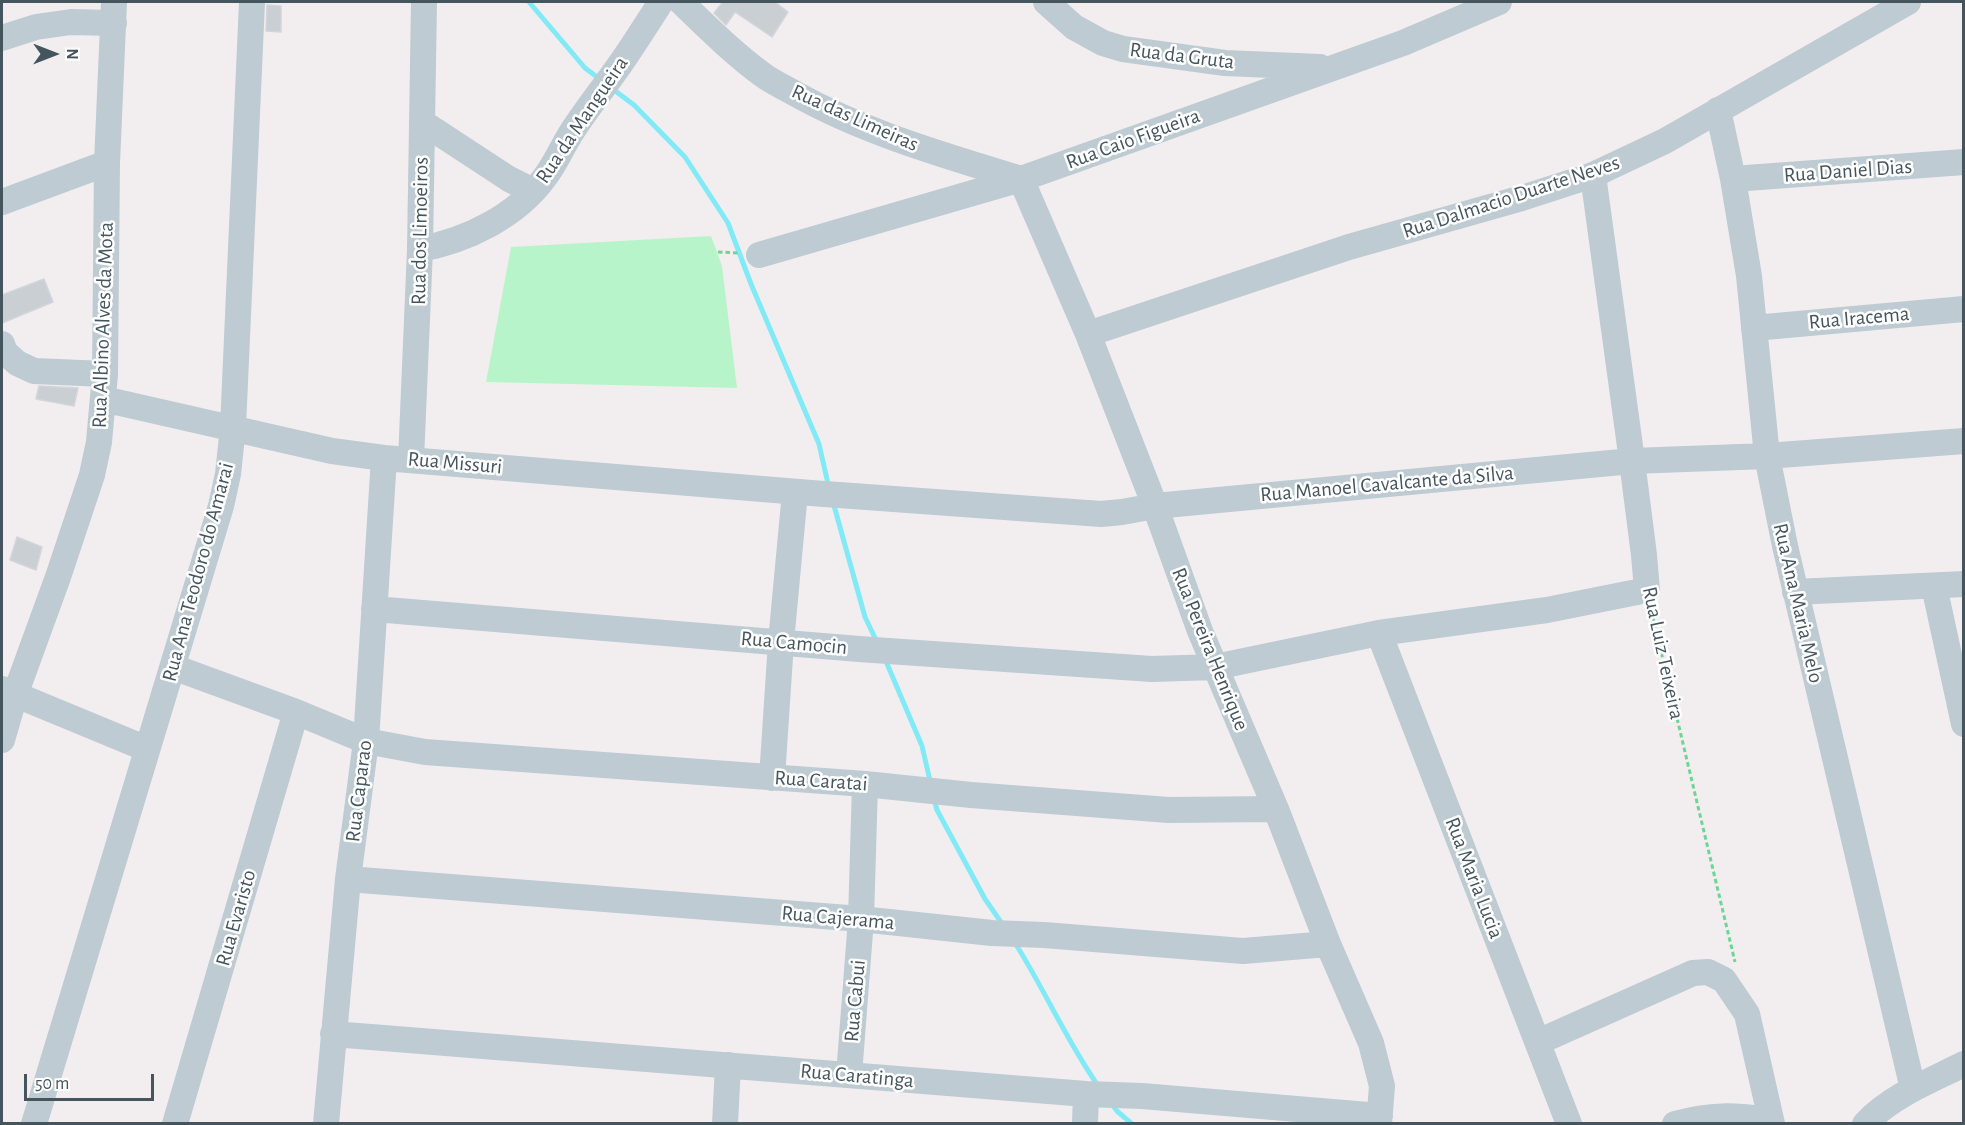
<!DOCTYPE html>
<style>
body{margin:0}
#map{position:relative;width:1965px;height:1125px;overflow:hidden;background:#f2eeef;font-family:"Alegreya Sans",sans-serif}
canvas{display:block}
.frame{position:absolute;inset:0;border:3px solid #45555e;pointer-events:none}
.north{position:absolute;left:24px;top:24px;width:60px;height:60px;-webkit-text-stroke:4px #fff;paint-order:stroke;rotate:90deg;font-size:16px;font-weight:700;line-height:24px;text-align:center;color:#45555e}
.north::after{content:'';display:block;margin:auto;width:21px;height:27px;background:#45555e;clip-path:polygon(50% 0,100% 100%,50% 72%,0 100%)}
.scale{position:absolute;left:24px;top:1074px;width:130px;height:27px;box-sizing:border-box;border:3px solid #45555e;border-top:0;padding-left:8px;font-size:18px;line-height:21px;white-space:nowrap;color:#45555e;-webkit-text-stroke:4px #fff;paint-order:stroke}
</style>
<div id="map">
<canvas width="1965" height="1125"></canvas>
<div class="frame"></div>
<div class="north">N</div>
<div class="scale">50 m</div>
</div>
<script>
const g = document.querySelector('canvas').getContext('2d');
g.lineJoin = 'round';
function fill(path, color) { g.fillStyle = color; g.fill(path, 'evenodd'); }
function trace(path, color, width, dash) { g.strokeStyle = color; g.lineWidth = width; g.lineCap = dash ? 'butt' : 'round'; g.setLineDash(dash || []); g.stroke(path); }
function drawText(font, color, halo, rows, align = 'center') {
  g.font = font + ' "Alegreya Sans",sans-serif'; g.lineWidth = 5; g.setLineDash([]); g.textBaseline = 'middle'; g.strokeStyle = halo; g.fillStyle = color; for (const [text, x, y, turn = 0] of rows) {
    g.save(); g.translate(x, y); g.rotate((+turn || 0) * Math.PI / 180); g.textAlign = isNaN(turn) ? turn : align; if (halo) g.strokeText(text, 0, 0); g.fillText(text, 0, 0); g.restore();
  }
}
fill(new Path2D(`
 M711,236L722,266L737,388L486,382L511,247Z`), '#b8f4c9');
trace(new Path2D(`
 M529,2L585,68L601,80
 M610,87L634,105L685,157L728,223L751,284L819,444L829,488
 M833,502L865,617L877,642
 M885,659L922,746L931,785
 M934,799L937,810L985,899L1003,925
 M1015,943C1045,990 1067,1042 1099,1087
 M1110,1102L1117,1111L1132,1124`), '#81eaf6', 5);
const building = new Path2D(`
 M721,2H775L788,12L772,37L735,12L726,25L714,13L722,3Z
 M267,5L281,6V32L266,31Z
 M44,279L53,302L2,323V295Z
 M39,386L78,388L74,406L36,399Z
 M17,537L42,547L36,570L10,560Z`);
fill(building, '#cacfd4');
trace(building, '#d2d6db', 1.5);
trace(new Path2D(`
 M718,252L740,253
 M1651,609L1735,962`), '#6cd696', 3, [4.5, 3]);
trace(new Path2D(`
 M681,2C707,27 733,53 763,75C772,82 784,87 794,93C865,133 944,155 1021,179L1088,334L1155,506L1200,631L1276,809L1328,944L1371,1043L1382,1086L1379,1124
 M1046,2L1074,27L1103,43L1123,49L1225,63L1320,67
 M2,38L36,27L71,22L114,23
 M1718,110L1733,179L1749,276L1767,456L1785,546L1913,1089
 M422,122L509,179L533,191
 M1733,179L1964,162
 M2,202L107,163
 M420,249C466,241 517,216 545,177C556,163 563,145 573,130C588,107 605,86 621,63C635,43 648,22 661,2
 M759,255L1021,179L1403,43L1499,2
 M1754,328L1964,309
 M1088,334L1349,247L1522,198L1593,175L1665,141L1908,2
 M2,344L5,352L17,363L34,371L105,374
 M103,399L332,451L384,458L811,493L1101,514L1122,512L1155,506L1632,461L1767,456L1964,441
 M411,460L420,249L424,2
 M1934,586L1964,724
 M1795,592L1964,584
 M374,609L859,649L1152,669L1215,667L1379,633L1547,610L1647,590L1644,555L1632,461L1593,175
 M1379,633L1569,1124
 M173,667L296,712L366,741L425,752L865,784L971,795L1169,810L1276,809
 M2,689L147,749
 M2,740L15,695L58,577L92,475L99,442L105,374L107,163L114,2
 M772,778L781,642L795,492
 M348,879L861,919L992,933L1044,935L1243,951L1328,944
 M333,1034L1086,1094L1142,1096L1380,1116
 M1538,1042L1693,973L1708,972L1724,980L1747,1014L1772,1124
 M849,1075L861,919L865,784
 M34,1124L221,506L228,474L233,427L252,2
 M175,1124L296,712
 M326,1124L348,879L366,741L384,458
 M725,1124L728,1065
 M1085,1124L1086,1094
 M1675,1124C1711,1114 1734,1115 1771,1120
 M1865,1124C1891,1096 1930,1081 1964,1064`), '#becbd2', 26);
drawText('21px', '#45555e', '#fff', [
 ["Rua da Gruta",1182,56,7],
 ["Rua das Limeiras",855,118,24],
 ["Rua da Mangueira",582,120,-56],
 ["Rua Caio Figueira",1133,139,-20],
 ["Rua Daniel Dias",1848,171,-4],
 ["Rua Dalmacio Duarte Neves",1511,197,-18],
 ["Rua dos Limoeiros",420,231,-89],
 ["Rua Iracema",1859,318,-5],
 ["Rua Albino Alves da Mota",103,325,-88],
 ["Rua Missuri",455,463,5],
 ["Rua Manoel Cavalcante da Silva",1387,484,-5],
 ["Rua Ana Teodoro do Amarai",198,572,-75],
 ["Rua Ana Maria Melo",1798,603,77],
 ["Rua Camocin",794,643,5],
 ["Rua Pereira Henrique",1210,649,68],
 ["Rua Luiz Teixeira",1663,653,78],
 ["Rua Caratai",821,781,4],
 ["Rua Caparao",359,791,-83],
 ["Rua Maria Lucia",1474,878,69],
 ["Rua Evaristo",236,918,-74],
 ["Rua Cajerama",838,918,5],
 ["Rua Cabui",855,1001,-85],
 ["Rua Caratinga",857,1076,5]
]);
</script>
